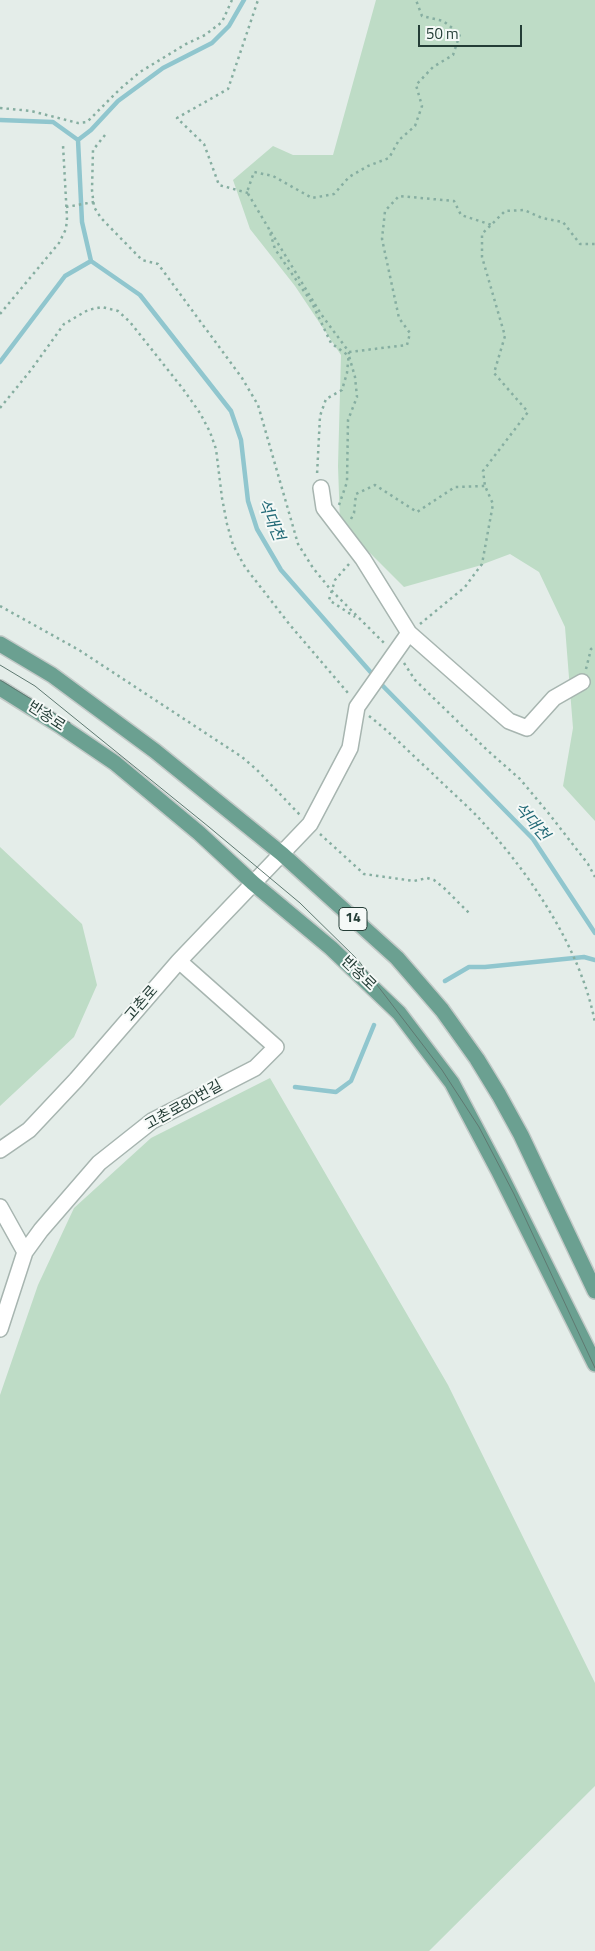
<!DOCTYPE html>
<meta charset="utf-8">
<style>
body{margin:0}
#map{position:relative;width:595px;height:1951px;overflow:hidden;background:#e4ede9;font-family:"Titillium Web",sans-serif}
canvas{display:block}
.scale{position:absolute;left:418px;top:25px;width:104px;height:22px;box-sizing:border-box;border:2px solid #243d36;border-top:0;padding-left:6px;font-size:15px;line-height:18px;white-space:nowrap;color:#243d36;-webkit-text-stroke:4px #f5f9f7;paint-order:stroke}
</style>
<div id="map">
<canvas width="595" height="1951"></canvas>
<div class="scale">50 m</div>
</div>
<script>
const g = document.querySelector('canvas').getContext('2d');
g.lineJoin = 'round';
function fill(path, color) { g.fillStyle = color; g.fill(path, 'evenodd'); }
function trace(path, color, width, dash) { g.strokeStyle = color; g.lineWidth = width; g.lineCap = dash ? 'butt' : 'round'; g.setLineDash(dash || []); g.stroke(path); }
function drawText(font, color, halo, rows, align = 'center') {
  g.font = font + ' "Titillium Web","Noto Sans KR",sans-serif'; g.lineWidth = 4; g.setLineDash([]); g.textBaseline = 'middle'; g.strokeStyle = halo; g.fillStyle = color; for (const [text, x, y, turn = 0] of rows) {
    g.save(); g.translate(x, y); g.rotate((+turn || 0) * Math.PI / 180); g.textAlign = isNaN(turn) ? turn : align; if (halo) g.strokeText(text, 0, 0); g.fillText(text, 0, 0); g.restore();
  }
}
fill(new Path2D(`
 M376,0H595V821L563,786L573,728L565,627L539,572L510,554L478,566L404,587L340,523L338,466L341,355L295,286L250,229L233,180L273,146L293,155H333Z
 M0,847L82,924L97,985L74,1037L0,1106Z
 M270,1078L448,1385L595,1683V1786L429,1951H0V1395L38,1285L74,1208L151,1138Z`), '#bedcc6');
trace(new Path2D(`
 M0,120L53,122L78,140L82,222L91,261L140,295L231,411L241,440L248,501L257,529L281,570L374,676
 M78,140L91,130L118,101L163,68L212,43L229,26L244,0
 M0,362L65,276L91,261
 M379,682L533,839L595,933
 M445,981L469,967H485L584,957L595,960
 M295,1087L336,1092L351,1081L374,1025`), '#90c6ce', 4.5);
const minor = new Path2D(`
 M321,488L324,508L363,559L409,633
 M0,1150L29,1130L76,1080L179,961L310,824L350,748L357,707L409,633L509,721L527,728L554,698L582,682
 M0,1207L25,1252
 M0,1329L25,1252L41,1230L99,1163L152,1121L255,1068L276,1047L179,961`);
const major = new Path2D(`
 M0,644L52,675L155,751L282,854L397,958L442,1010L477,1059L499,1095L521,1135L595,1291
 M0,688L62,727L115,763L199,833L253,883L331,948L399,1013L452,1083L498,1170L595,1364`);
trace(minor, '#a7b5b0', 18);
trace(major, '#c2c9c7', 18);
trace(new Path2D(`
 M0,108L31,111L78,123L87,122L120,89L140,72L186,44L205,35L222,22L232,0
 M105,135L93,150L92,190L94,207L101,218L142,260L158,264L242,378L258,405L298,544L313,568L331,590L384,643
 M248,193L219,185L204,144L177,118L228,89L258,0
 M66,207L94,202
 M271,232L321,314L349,352L347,373L342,390L326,399L320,416L317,475
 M0,314L59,243L66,229L67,218L63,145
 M349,352L407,345L410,333L399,318L382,239L385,211L399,196L454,201L461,215L492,225
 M0,408L31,370L64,324L88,310L102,307L118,311L130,322L183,389L200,413L210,432L216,449L222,498L227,524L233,545L245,567L290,625L348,693
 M339,505L347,482L348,420L357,397L355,377L349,356L331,343L312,303L275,249L269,229L247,192L254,172L273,176L312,198L334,194L349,177L368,166L389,158L399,140L415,126L422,106L416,85L433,67L453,55L460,34L443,21L422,16L416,0
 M351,519L354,513L356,494L375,485L417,512L455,487L485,486
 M349,564L335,580L329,600L355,617
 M0,606L79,650L242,757L257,770L300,815
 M420,624L465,587L482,564L493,504L485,486L483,471L528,412L494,373L505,336L482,257V234L505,211L524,210L542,218L563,222L580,244H595
 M404,663L415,680L487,750L520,779L550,815L588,864L595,877
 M586,669L591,649L595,646
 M369,716C391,733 410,753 431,772C445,786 461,800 475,814C527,869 581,947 595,1023
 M320,834L364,874L414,881L427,878L434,880L444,888L471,915`), '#86aea1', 2.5, [2.5, 4]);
trace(minor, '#fff', 15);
trace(major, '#6ba091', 15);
trace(new Path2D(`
 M0,665L35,686L209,827L300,903L358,960L442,1070L479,1127L514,1194L595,1368
 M0,680L70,723`), '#5f7971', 1);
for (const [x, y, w] of [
 [353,919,28]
]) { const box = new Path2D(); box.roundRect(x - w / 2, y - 11.5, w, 23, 4); g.fillStyle = '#f5f9f7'; g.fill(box); trace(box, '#243d36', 1); }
drawText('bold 14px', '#243d36', null, [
 ["14",353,919]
]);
drawText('15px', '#243d36', '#f5f9f7', [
 ["반송로",46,717,33],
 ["반송로",358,974,44],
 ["고촌로",142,1004,-49],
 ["고촌로80번길",184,1106,-29]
]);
drawText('italic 16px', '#216976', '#f5f9f7', [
 ["석대천",270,520,67],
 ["석대천",531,822,49]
]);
</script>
